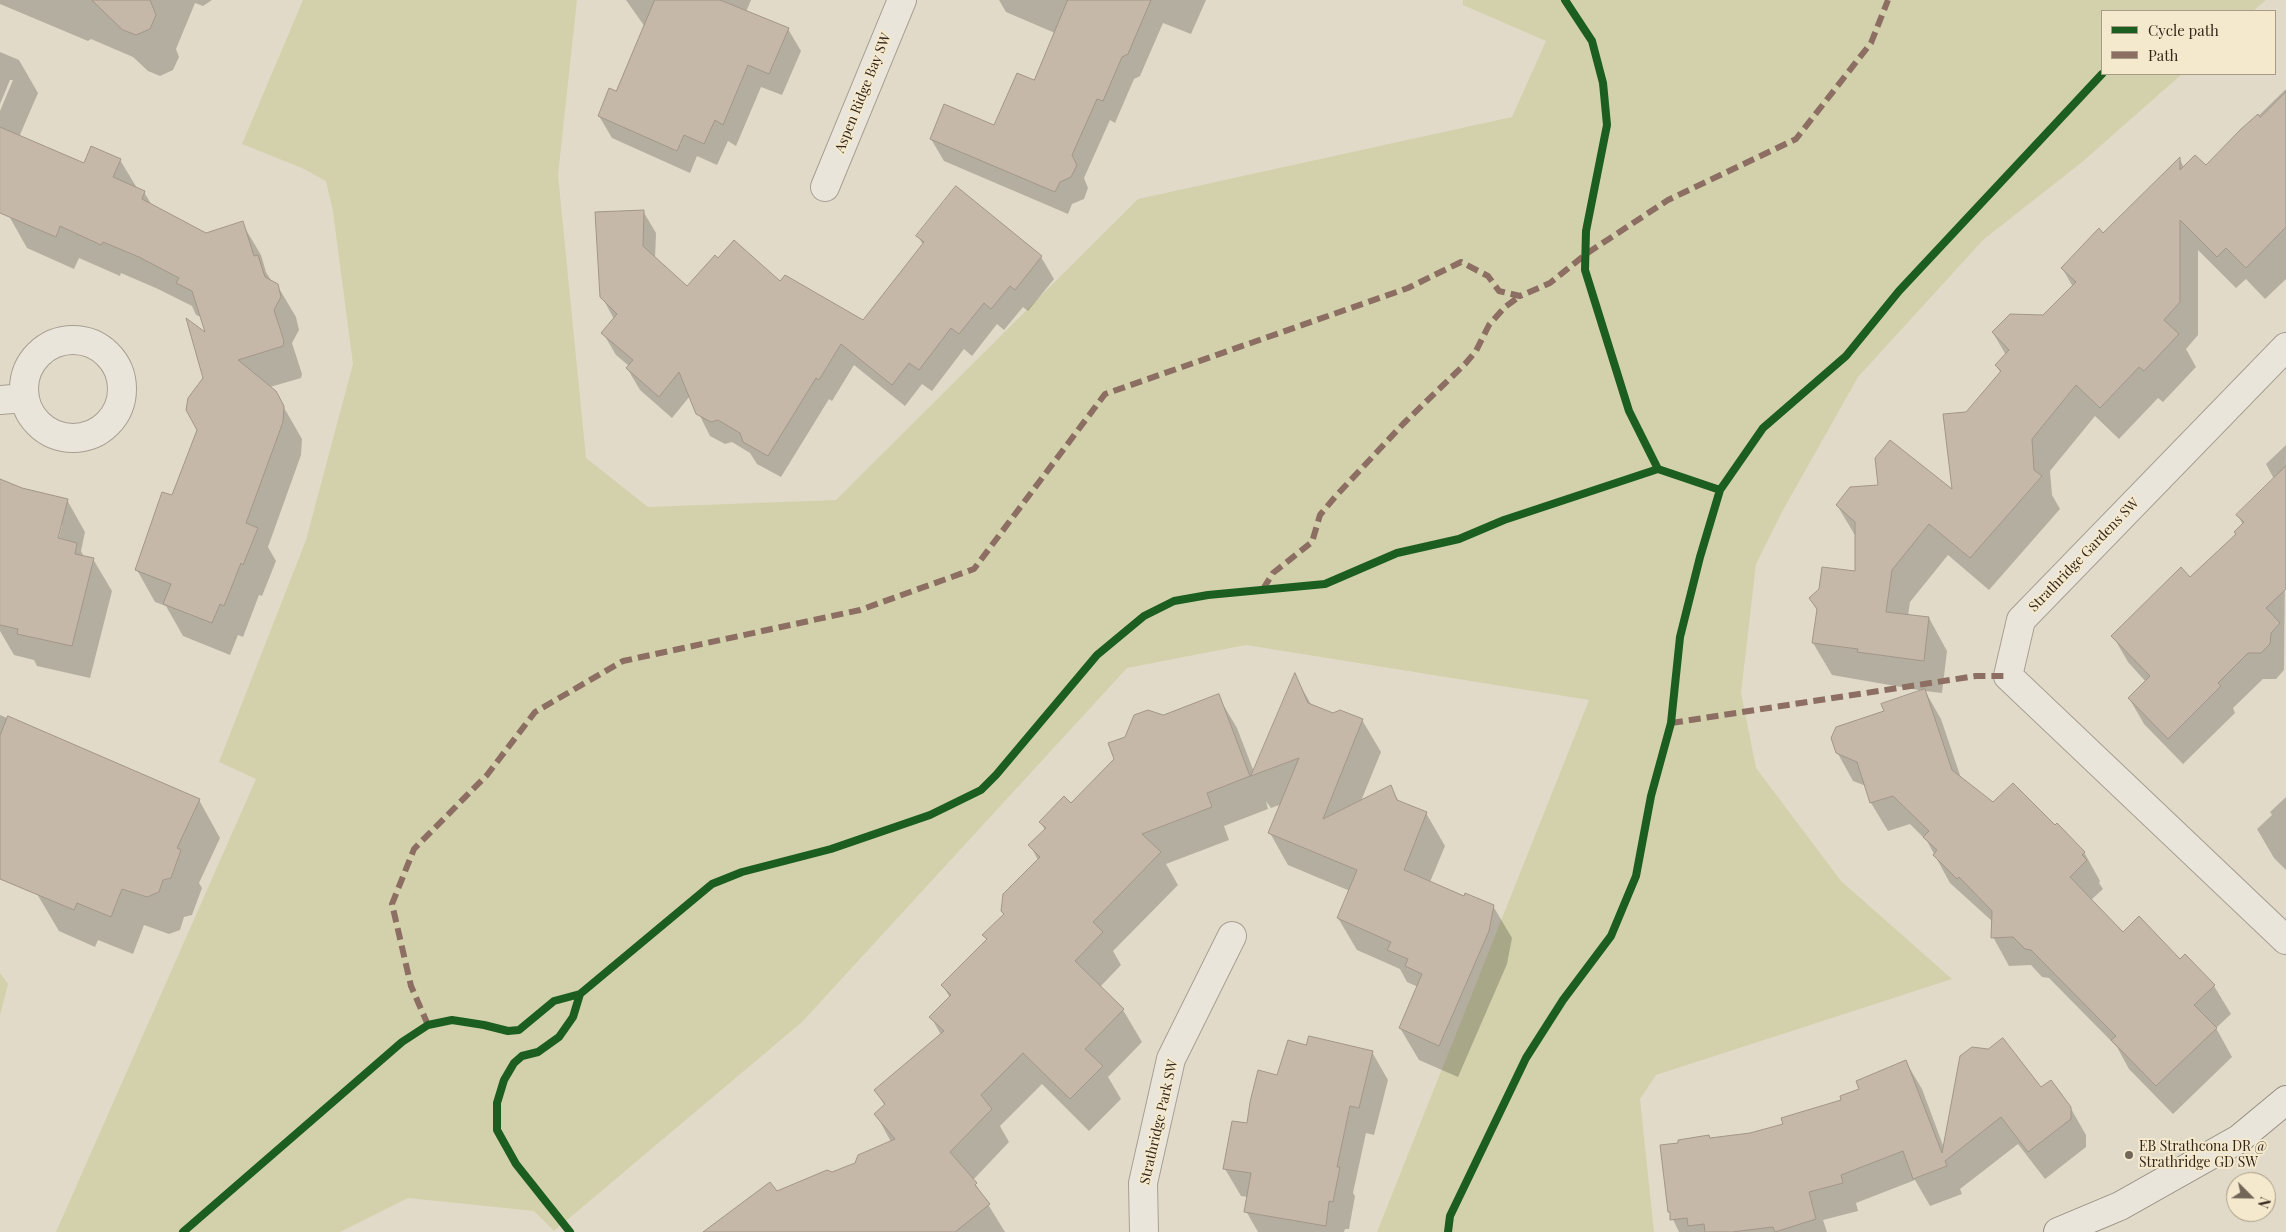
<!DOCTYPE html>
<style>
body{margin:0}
#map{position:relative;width:2286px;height:1232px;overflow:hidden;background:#e2dac8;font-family:"Playfair Display",serif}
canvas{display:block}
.legend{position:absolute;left:2101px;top:10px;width:175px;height:65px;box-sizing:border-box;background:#f4e9cd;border:1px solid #a79b86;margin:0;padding:6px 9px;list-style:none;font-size:15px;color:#34271c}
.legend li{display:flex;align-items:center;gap:10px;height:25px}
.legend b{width:25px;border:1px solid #a79b86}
.north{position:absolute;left:2226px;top:1172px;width:50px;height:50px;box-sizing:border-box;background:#f4e9cd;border:1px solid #a79b86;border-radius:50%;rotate:113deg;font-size:14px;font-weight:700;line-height:20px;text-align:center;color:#34271c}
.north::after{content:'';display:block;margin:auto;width:18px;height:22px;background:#716658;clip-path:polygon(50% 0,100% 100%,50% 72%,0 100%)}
</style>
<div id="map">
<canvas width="2286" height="1232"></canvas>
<ul class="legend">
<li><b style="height:6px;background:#1b5e20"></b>Cycle path</li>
<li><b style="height:6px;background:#8d6e63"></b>Path</li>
</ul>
<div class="north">N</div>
</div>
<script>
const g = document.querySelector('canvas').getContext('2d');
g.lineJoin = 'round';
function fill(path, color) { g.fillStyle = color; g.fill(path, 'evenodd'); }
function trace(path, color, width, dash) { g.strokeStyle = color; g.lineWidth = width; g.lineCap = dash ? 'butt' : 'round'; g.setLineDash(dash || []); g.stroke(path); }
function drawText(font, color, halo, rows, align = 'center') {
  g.font = font + ' "Playfair Display",serif'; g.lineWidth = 4; g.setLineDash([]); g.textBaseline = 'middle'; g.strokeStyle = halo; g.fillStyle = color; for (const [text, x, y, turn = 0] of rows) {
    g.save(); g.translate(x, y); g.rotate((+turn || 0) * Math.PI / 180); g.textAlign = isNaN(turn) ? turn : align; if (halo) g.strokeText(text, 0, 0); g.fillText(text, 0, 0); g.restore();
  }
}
fill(new Path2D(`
 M303,0H577L558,175L586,458L648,507L836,500L1138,199L1512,117L1546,41L1463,5V0H2266L2253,11H2102V74H2182L2081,163L1984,239L1858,377L1783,510L1756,564L1741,693L1756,768L1841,881L1952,979L1656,1075L1640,1099L1654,1232H1377L1589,700L1246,645L1127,668L802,1022L554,1231L534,1211L408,1198L340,1232H56L256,779L219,762L306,540L353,364L333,212L326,181L302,168L242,144Z
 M0,973L8,984L0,1015Z`), '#d2d1ab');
fill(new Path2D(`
 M0,0H212L203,6L195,3L176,49L179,57L173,70L160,76L148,71L133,57L91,39L88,41L0,4Z
 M626,0H751L746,12L788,29L801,51L782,95L761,87L736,146L728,141L717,165L697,156L690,173L612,138L599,116L617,93L645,27Z
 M999,0H1206L1191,34L1163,23L1140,76L1134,79L1115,123L1110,120L1084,178L1088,188L1084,199L1072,204L1068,214L944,161L931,139L994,126L1034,82L1055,33L1006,12Z
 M0,52L19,60L38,93L19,137L84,165L120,160L137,188L144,192L153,207L206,234L242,223L261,255L266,272L272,282L277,285L296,317L299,330L292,343L302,374L301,378L270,387L275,392L302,439L301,455L268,547L276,561L262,596L259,595L243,637L238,635L230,655L183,636L166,606L155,602L137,570L173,497L198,430L207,336L202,317L196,315L192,306L158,289L121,273L120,276L79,258L74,269L27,248L9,216L0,184V111L13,80H10L0,104Z
 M2286,89V279L2265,299L2246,279L2236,288L2198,250V335L2186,349L2196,367L2163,402L2158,398L2119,439L2095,416L2050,471L2052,495L2060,509L1989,590L1948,555L1910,602L1908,616L1929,618L1947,651L1942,693L1925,691L1941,719L1961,778L1993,804L2055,827L2084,852L2100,881L2099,883L2103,889L2091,900L2123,933L2180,960L2185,956L2214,986L2231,1014L2216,1028L2232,1057L2173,1114L2129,1069L2117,1047L2049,978L2042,977L2031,965L2009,966L1993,937V922L1950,883L1927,841L1910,824L1888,831L1871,803L1866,786L1853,781L1837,752L1885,712L1924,691L1832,675L1813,643L1818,612L1811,599L1857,572L1856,537L1837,505L1954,492L1966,413L2001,373L1996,366L2006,355L1993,333L2044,317L2073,287L2062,268L2103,235L2180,159L2184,168L2206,167Z
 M643,211L656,233L655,259L687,287L718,260L781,283L863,321L923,245L918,236L1041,257L1054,279L1028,311L1023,307L1004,330L997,324L972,356L964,349L932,391L922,384L905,406L854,365L832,401L829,399L781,477L757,464L750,453L732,442L725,444L710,436L690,396L672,418L640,390L627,368L629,366L616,355L603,333L614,319L602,297Z
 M2286,445L2284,670L2276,679H2263L2233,708L2235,713L2183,764L2144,724L2129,698L2146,682L2128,662L2113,636L2190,578L2237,535L2243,525L2238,515L2274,479L2266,464Z
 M0,479L22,489L67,500L85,532L81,551L84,557L93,559L112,591L90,678L37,666L34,660L14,655L0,631ZM60,525H62L57,545L55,544Z
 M1295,676L1312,706L1333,714L1362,720L1381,752L1361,801L1390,787L1400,803L1426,813L1445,846L1430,882L1465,897L1493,906L1512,938L1507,964L1458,1077L1419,1060L1400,1028L1418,987L1407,982L1400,969L1357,950L1338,918L1350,891L1288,865L1270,833L1282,804L1271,808L1266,801L1268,809L1224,826L1229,840L1166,864L1178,885L1113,951L1121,965L1100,987L1123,1010L1142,1042L1108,1077L1121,1099L1089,1131L1042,1084L1000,1126L1009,1142L973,1180L1005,1232H709L777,1192L856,1164L891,1142L876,1114L885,1106L875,1090L941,1035L931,1017L950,998L943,986L987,941L984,935L1005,915L1038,860L1030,845L1045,830L1040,822L1071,805L1115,759L1126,738L1163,717L1218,696L1237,728L1254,772Z
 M0,715L199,800L220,838L199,883L202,888L192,915L184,917L180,930L169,934L144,925L133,954L98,940L95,947L59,931L37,894L0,865Z
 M2286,797V870L2274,858L2257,829L2272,815L2270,812Z
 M1307,1047L1372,1052L1388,1080L1374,1135L1366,1133L1353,1193L1355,1196L1349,1229H1345L1344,1232H1258L1246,1211L1248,1197L1241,1196L1225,1169L1248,1125L1278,1076Z
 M1906,1062L1922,1089L1944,1148L2041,1089L2070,1107L2086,1135V1147L2045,1179L2018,1144L1960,1189L1962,1194L1930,1206L1915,1180L1856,1203L1858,1211L1823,1220L1827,1232H1679L1669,1211L1710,1139L1750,1134L1784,1125L1843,1101Z`), '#0003');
const building = new Path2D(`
 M92,0H150L156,15L150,29L136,35L123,30Z
 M655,0H720L789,28L769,74L748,65L723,125L715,120L704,144L684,135L677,151L598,116L609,88L616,91Z
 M1068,0H1151L1128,54L1122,57L1103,101L1097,99L1072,155L1077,165L1071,177L1060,182L1055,192L930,139L944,104L994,125L1017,73L1034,80Z
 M2286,92V227L2246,268L2226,248L2217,257L2180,220V302L2164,320L2179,334L2144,371L2139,367L2100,408L2076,385L2032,439L2034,470L2042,476L1970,558L1929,524L1892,570L1886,612L1929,617L1924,661L1857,652L1858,649L1812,643L1817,609L1809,598L1819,589L1822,567L1855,571V522L1836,505L1850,487L1878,485L1875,458L1890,440L1952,489L1943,414L1966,412L2001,371L1995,365L2009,350L1992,332L2010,314L2043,315L2076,282L2061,268L2099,228L2103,233L2180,157V170L2195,155L2206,165L2241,129L2258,114L2260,117Z
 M0,127L84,163L91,146L121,159L113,177L145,191L142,199L206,233L243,221L254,256L258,255L265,277L278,284L281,297L274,310L284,341L283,346L238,360L276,391L284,406L283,422L246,523L258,528L243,565L241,563L224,606L220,604L212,623L163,604L171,584L135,570L162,492L172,495L197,430L186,410L188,398L203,378L186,318L205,332L192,291L176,283L179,278L139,257L103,242L101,245L60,226L56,237L0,213Z
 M956,186L1042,256L1015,290L1010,286L991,309L984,303L959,334L951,328L919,370L909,363L892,385L841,344L819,380L816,378L768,456L743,442L740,433L718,420L711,422L696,414L679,372L659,397L626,368L633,360L601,333L617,314L600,297L595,212L644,210L643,246L687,286L715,255L718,258L734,240L780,281L785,275L863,320L924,242L916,236Z
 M2286,466V589L2266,608L2280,623L2271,633L2270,644L2261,653H2248L2218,683L2221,686L2168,739L2128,698L2150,676L2111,636L2181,567L2190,577L2236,534L2234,532L2244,522L2236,515Z
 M0,479L22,488L68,499L58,538L77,543L75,554L94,558L72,646L17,634L18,629L0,625Z
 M1295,673L1308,703L1333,713L1340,710L1363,719L1323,819L1391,785L1397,800L1427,812L1404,870L1464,896L1465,893L1494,905L1489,931L1439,1046L1399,1028L1422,974L1405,966L1408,959L1387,950L1391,942L1337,918L1357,870L1268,833L1299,758L1251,776Z
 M1925,689L1952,770L1993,802L2013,783L2055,825L2057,823L2085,852L2082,855L2087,860L2070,877L2123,932L2139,916L2180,959L2185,954L2215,985L2194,1005L2217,1028L2156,1086L2111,1040L2116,1036L2031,950L2025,949L2013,937L1991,938L1992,911L1959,877L1957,879L1933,855L1937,850L1923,837L1929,831L1893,796L1870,803L1857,762L1836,753L1831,738L1836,727L1884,711L1881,704Z
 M1219,694L1250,776L1207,793L1212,807L1142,834L1161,852L1093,922L1103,932L1075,961L1124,1009L1085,1049L1103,1066L1070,1099L1023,1053L981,1095L992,1109L950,1152L977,1183L975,1185L990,1204L955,1232H703L770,1182L777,1191L827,1170L832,1172L855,1163L858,1155L895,1139L874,1114L885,1104L874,1090L944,1031L929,1017L951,995L941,985L987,939L982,935L1004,914L1001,911L1003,894L1040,857L1028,845L1046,828L1039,822L1064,796L1071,803L1114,759L1108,743L1125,737L1134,715L1148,710L1163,715Z
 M8,716L200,799L177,848L181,850L171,878L163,880L159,892L147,897L122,889L111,917L77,903L74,910L0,879V736Z
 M1309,1036L1373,1051L1359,1108L1350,1106L1337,1167H1340L1333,1202L1329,1201L1326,1226L1244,1212L1251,1173L1223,1169L1232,1121L1247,1123L1250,1102L1258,1070L1277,1075L1288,1040L1306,1045Z
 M2003,1038L2041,1087L2051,1080L2071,1107V1119L2028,1152L2001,1117L1945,1161L1947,1166L1913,1179L1903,1151L1841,1175L1843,1183L1809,1192L1816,1219L1775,1232L1773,1227L1732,1232H1705L1704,1224L1688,1226L1687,1218L1670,1220V1212H1668L1660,1145L1678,1143V1140L1709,1135L1710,1138L1750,1133L1783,1124L1781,1118L1841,1100L1840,1096L1859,1089L1856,1081L1906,1060L1942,1153L1960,1056L1972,1047L1988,1049Z`);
fill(building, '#c6b8a9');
trace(building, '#a19688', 1);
const street = new Path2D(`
 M825,187L902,0
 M24 389a49 49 0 1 1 98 0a49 49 0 1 1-98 0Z
 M2286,347L2021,620L2008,676L2286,940
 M0,400L25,398
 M1144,1232L1143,1183L1171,1059L1232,936`);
const secondary = new Path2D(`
 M2058,1232L2120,1206L2239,1139L2286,1100`);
trace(street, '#a79f92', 30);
trace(secondary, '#968e82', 30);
trace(street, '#eae5db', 28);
trace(secondary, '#eae5db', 28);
trace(new Path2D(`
 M1263,589L1273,573L1312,542L1320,515L1335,497L1403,424L1465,364L1476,351L1489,325L1505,307L1520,296
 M1671,723L1976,676H2008
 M428,1025L411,986L392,904L414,849L487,775L535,712L623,661L860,610L974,569L1105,394L1408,288L1461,262L1488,276L1499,291L1520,296L1550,283L1586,254L1668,200L1796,139L1871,43L1888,0`), '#8d6e63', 6, [12, 6]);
trace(new Path2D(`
 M1565,0L1592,41L1603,83L1607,125L1586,231L1585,270L1629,411L1658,469
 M183,1232L402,1042L428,1025L452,1020L484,1025L508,1031L519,1030L554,1001L580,994L712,884L742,872L831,849L930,815L981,790L996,775L1097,655L1144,616L1174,601L1208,595L1325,584L1397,553L1459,539L1504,520L1658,469L1720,490
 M570,1232L516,1164L497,1130V1103L504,1080L514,1063L522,1056L538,1052L559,1037L573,1017L580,994
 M1448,1232L1450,1216L1526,1058L1563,1000L1611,936L1636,876L1651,796L1671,723L1680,637L1700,557L1720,490L1763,428L1846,356L1899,291L2102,74`), '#1b5e20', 8);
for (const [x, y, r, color] of [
 [2129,1155,5,"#716658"]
]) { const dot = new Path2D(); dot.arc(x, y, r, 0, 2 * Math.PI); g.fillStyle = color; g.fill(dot); trace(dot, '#f4e9cd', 2); }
drawText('14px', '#34271c', '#f4e9cd', [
 ["Aspen Ridge Bay SW",863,93,-68],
 ["Strathridge Gardens SW",2084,555,-46],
 ["Strathridge Park SW",1159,1122,-77]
]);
drawText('14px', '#34271c', '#f4e9cd', [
 ["EB Strathcona DR @",2139,1147],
 ["Strathridge GD SW",2139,1163]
], 'left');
</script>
